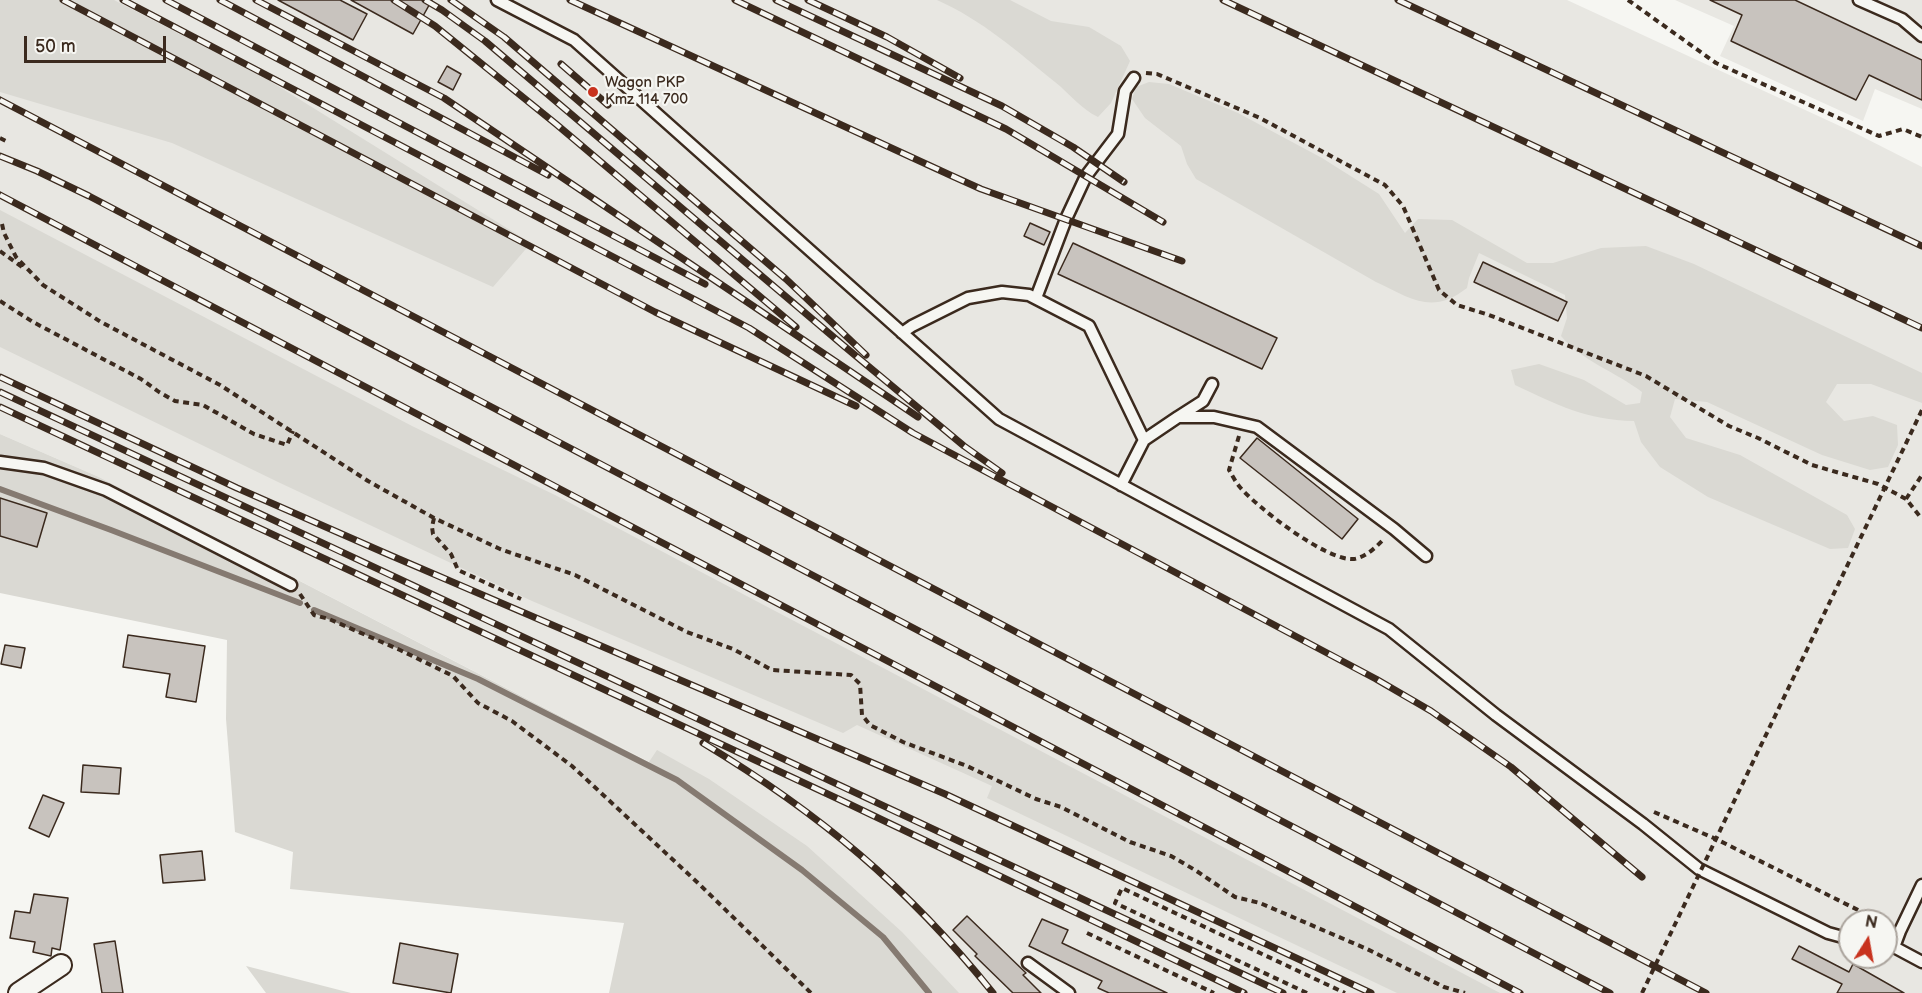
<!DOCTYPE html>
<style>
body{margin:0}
#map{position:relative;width:1922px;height:993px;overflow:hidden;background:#f6f6f2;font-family:"Balsamiq Sans",sans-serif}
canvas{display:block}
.north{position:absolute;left:1838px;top:909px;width:60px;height:60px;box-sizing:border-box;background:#f6f6f2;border:2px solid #aba49d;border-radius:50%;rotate:11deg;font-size:16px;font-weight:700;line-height:24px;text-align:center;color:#3b2a1e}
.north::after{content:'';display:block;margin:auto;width:21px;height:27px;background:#c8321e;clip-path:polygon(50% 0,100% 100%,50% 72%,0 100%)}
.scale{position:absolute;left:24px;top:36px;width:142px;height:27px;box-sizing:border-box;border:3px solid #3b2a1e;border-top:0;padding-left:8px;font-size:18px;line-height:21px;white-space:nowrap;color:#3b2a1e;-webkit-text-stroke:4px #f6f6f2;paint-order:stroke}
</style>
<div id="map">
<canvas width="1922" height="993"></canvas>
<div class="north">N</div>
<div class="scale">50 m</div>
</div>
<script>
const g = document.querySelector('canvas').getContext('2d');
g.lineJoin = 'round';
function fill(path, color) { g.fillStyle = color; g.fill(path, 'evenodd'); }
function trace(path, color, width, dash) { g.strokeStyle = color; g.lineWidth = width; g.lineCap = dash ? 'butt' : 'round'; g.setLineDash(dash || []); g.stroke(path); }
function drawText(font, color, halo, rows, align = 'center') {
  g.font = font + ' "Balsamiq Sans",sans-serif'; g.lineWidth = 4.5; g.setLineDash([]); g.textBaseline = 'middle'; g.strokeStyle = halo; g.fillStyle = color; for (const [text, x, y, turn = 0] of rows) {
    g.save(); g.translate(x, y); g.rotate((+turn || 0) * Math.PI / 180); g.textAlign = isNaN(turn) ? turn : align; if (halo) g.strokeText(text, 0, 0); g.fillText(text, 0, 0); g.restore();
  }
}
fill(new Path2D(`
 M0,0H1567L1855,133L1922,167V993H916L665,770L99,477L0,434ZM1850,921H1886V957H1850Z
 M1675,0H1922V109L1875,89L1863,121L1720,56L1734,26Z`), '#e8e7e2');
fill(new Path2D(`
 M0,0H114L265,78L531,243L493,287L172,143L0,92Z
 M937,0H1010L1051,21L1089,27L1121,46L1130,61L1111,103L1098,117C1081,109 1070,94 1055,82C1017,51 982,20 937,0Z
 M1149,82L1169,84L1238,113L1322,158L1379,194L1405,233L1418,219L1452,220L1527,263H1553L1601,248L1646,246L1694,264L1922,373V403L1871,384H1837L1826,402L1844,421L1873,416L1897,425L1898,445L1888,467L1870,470L1822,455L1707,402L1675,399L1670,417L1686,438L1740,455L1847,515L1855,529L1848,548L1830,549L1708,497L1660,467L1641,442L1634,421C1586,420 1558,405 1515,385L1511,370L1539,364L1584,380L1626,405L1640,403L1642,392C1616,372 1582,361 1561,336L1567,318L1565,295L1479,253L1469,278L1467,288C1432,315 1412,299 1376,282L1196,179L1187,164L1181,146L1145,118L1132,99L1136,87Z
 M0,210L412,426L555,495L1500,993H1397L987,798L992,786L857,725L843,733L532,601L278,482L0,347Z
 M0,434L99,477L649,762L657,750L709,779L807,846L902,932L959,993H609L624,923L290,889L293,852L235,832L226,719L227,640L0,593Z
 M246,966L351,993H266Z`), '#dad9d3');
trace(new Path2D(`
 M0,489L111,530L300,603
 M314,610L478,679L677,780L802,870L883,937L929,993`), '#857a71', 6);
const building = new Path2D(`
 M278,0H340L367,14L353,40Z
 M351,0H432L413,34Z
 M1710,0H1795L1884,42L1922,60V100L1869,75L1856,100L1731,41L1742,15Z
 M447,66L461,74L453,90L438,82Z
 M1030,223L1050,232L1044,245L1024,236Z
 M1073,243L1277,338L1262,369L1058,274Z
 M1483,262L1567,302L1558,321L1474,282Z
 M1257,438L1358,519L1342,539L1240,458Z
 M0,498L47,513L37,547L0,536Z
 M128,635L205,646L196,702L166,697L170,674L123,667Z
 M5,645L25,648L21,668L1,664Z
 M83,765L121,768L119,794L81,792Z
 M43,795L64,803L49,837L29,828Z
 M202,851L205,880L163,883L160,855Z
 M34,894L68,898L60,950L52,948L51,956L33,952L35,942L10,938L15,911L30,913Z
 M967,916L1026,973L1023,975L1041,993H1013L975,956L977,954L953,930Z
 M1042,919L1068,930L1062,943L1167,993H1109L1098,988L1102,981L1029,946Z
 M115,941L123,993H102L94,944Z
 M400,943L458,954L451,993L393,983Z
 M1799,946L1849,972L1853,964L1904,993H1837L1842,984L1792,959Z`);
fill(building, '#c8c3be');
trace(building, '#3b2a1e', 1.5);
const service = new Path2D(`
 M497,0L574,40L999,419L1389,629L1496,715L1643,824L1699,869L1828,933L1850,939
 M1859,0L1902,19L1922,36
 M1036,298L1066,219L1086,176L1118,134L1125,91L1134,78
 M902,333L912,326L968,298L1002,292L1029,295L1089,326L1144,440
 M1178,417L1203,401L1212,384
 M0,462L44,468L106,490L291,585
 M1121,485L1144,440L1178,417H1214L1257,427L1394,529L1426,556
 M1886,946L1894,947L1922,962
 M1894,947L1900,931L1922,885
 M1028,963L1069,993`);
const minor = new Path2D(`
 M19,993L61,965`);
trace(service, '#3b2a1e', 15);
trace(minor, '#3b2a1e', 24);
trace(new Path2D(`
 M1628,0L1716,63L1879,136L1903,129L1922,137
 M1146,73L1157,74L1260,118L1385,185L1403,206L1439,290L1457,305L1489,315L1646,376L1729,426L1758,438L1812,465L1878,484L1906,499L1922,519
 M0,138L6,141
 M2,224L4,233L16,257L43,285L101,322L220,385L368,481L434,518L500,549L575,575L687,632L733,649L772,670L851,675L860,684L862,715L870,725L903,742L967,766L1036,799L1061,807L1130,842L1171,856L1195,870L1235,897L1260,903L1367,949L1444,987L1465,993
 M0,251L25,269
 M0,301L33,322L141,379L159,392L175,401L203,405L254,434L287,445L293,431
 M1239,436L1229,470C1232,475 1235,481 1239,486C1255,506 1327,562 1354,559C1366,557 1375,548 1384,539
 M1906,499L1922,475
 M434,518L432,527L433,534L451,554L458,570L521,599
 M300,594L314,615L329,619L400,650L453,676L478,703L512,721L572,766L698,883L811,993
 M1654,812L1716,839L1880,921
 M1087,933L1214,993
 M1307,993L1115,903L1122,888L1345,993`), '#3b2a1e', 4, [6, 4.5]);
trace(service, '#f6f6f2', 10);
trace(minor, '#f6f6f2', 20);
const rail = new Path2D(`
 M63,0L655,312L856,406
 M123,0L749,328L913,433L1376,679L1431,711L1511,767L1642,877
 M166,0L705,284
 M220,0L548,175
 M256,0L444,98L918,417
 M394,0L435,26L556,124L796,327
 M425,0L442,10L485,41L844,346L964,446L1002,473
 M451,0L504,37L786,279L866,355
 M570,0L950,175L981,189L1182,261
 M735,0L1006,129L1163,222
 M776,0L1002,106L1073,147L1124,182
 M808,0L887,37L960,78
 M1223,0L1922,328
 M1398,0L1922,246
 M561,64L608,105
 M0,100L1706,993
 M0,156L37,171L89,196L1610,993
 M0,195L1520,993
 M0,377L237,488L385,553L945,794L1371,993
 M0,392L1283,993
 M0,407L849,804L1244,993
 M703,743C819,813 908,887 993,993`);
trace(rail, '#3b2a1e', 7);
trace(rail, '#f6f6f2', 4.5, [14]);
trace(new Path2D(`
 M1642,993L1922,410`), '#3b2a1e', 4, [6, 4.5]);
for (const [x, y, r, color] of [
 [593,92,6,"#c8321e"]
]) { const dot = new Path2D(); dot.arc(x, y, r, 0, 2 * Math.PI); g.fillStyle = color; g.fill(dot); trace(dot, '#f6f6f2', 2); }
drawText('15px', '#3b2a1e', '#f6f6f2', [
 ["Wagon PKP",605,83],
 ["Kmz 114 700",605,100]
], 'left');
</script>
